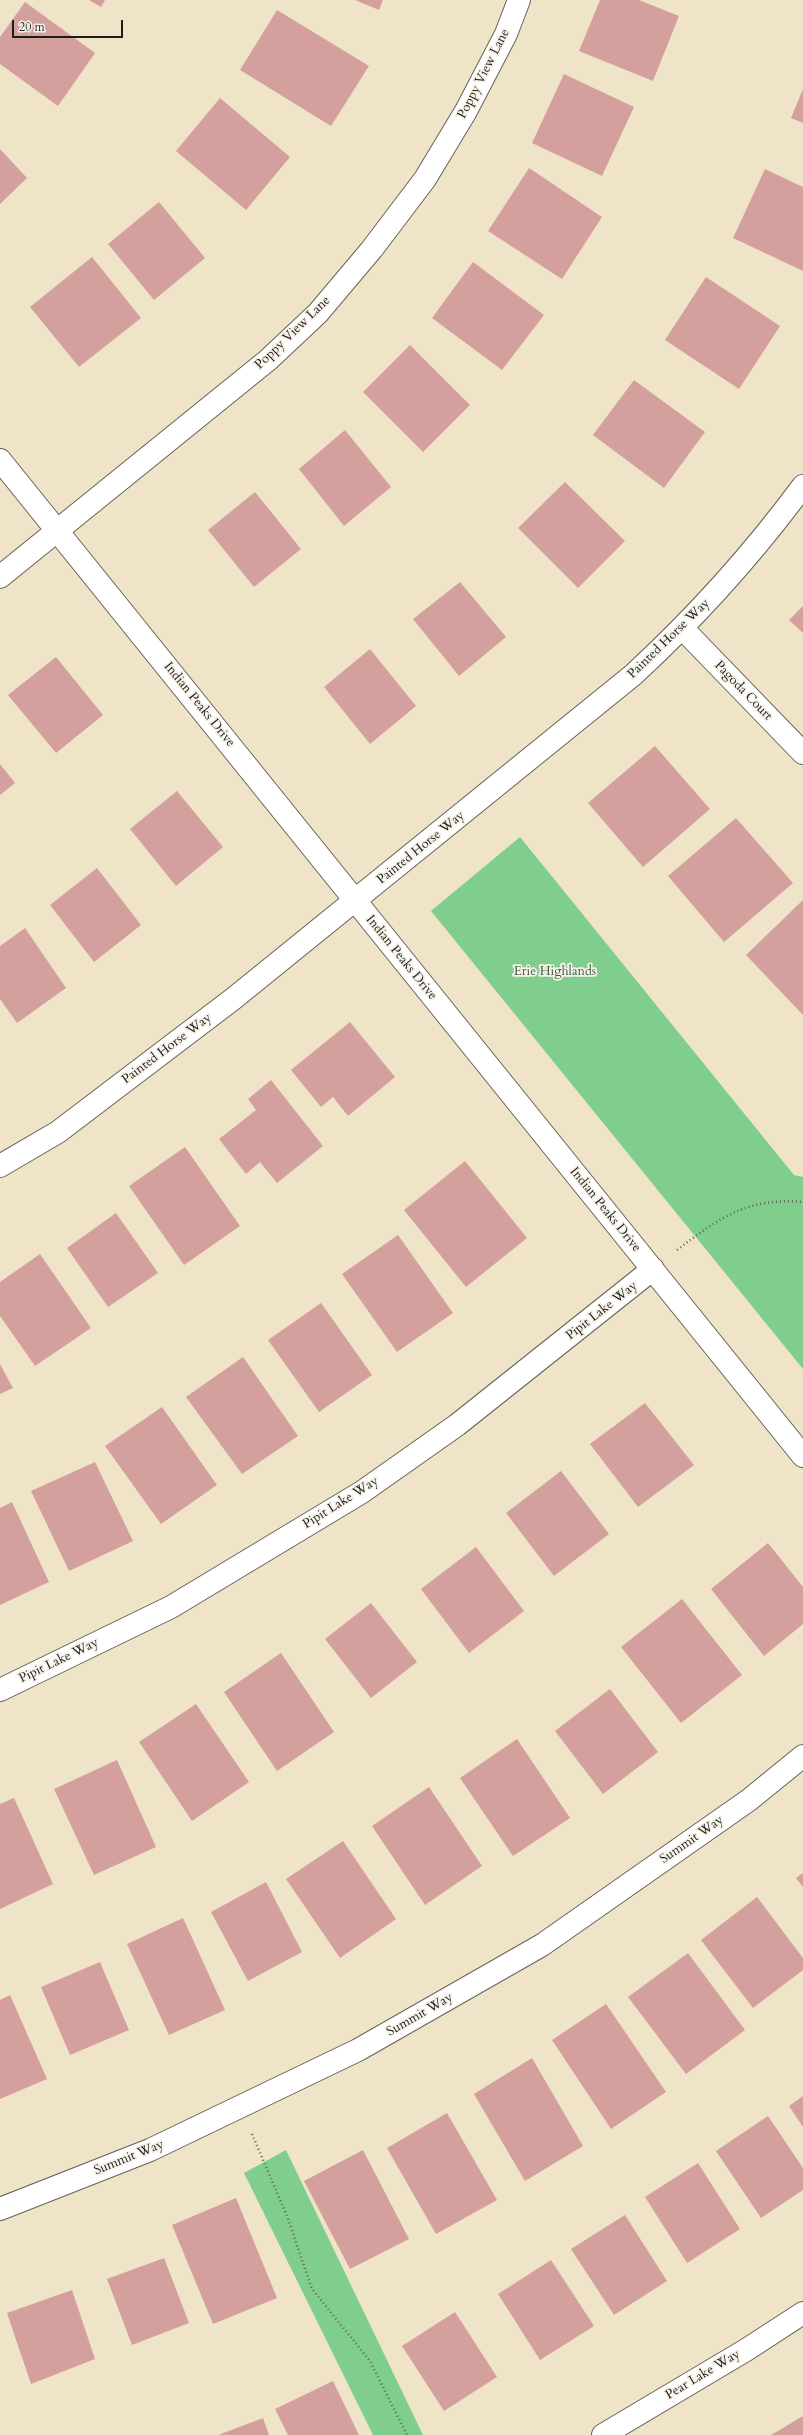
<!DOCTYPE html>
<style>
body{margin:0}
#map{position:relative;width:803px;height:2435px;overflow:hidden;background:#efe4c8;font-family:Cardo,serif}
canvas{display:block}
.scale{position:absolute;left:12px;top:20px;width:111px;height:18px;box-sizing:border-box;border:2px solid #1c1c1c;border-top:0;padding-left:5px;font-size:12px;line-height:14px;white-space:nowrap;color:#1c1c1c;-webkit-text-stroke:3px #f7f3e8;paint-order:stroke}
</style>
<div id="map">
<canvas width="803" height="2435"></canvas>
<div class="scale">20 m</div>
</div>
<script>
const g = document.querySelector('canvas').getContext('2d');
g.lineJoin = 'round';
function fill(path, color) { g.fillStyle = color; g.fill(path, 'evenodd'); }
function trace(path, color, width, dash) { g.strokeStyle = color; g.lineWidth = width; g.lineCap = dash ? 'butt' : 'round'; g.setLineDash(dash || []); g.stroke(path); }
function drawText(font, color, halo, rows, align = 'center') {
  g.font = font + ' Cardo,serif'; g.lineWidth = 3.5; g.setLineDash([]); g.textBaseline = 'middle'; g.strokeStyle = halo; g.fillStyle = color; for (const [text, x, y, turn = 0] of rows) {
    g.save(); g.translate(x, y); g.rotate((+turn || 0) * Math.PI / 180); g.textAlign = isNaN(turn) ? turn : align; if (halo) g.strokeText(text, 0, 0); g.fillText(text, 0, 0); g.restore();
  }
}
fill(new Path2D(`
 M520,837L794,1175L803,1177V1369L431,911Z
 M286,2150L423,2435H373L244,2173Z`), '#80ce8e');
fill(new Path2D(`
 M89,0H105L101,7Z
 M355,0H383L379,10Z
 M600,0H639L679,16L653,81L579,51Z
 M25,2L95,53L58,106L0,64V37Z
 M277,10L369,66L331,126L240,70Z
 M564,74L634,107L602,176L532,143Z
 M803,89V123L791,118Z
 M220,98L290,157L246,210L176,151Z
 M0,149L27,178L0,204Z
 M529,168L602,217L562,279L488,231Z
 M765,169L803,187V271L733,238Z
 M159,202L205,258L154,300L108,244Z
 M92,257L141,318L79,367L30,307Z
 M473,262L544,315L502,370L432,318Z
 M706,277L780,326L739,389L665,340Z
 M410,345L470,405L423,452L363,392Z
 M634,380L705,432L664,488L593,435Z
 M345,430L391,487L344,526L299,469Z
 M565,482L625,541L578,588L518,528Z
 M255,492L301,549L254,587L208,530Z
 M460,582L506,637L459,676L413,619Z
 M803,606V633L789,620Z
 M370,649L416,706L370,744L324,687Z
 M56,657L103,715L56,753L8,695Z
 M655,746L710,809L643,867L588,803Z
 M0,764L15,783L0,795Z
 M177,791L223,847L176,886L130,829Z
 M736,818L793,883L724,942L668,876Z
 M97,868L141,925L94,962L50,905Z
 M803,900V1015L746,955Z
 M25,928L66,988L17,1023L0,999V946Z
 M350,1022L395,1077L348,1116L333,1097L321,1107L291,1070Z
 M271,1080L323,1146L277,1183L260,1162L246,1174L219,1139L256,1110L248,1099Z
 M185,1147L240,1226L184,1265L129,1186Z
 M465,1161L527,1238L466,1287L404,1210Z
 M116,1213L158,1273L108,1307L67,1248Z
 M398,1235L453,1313L397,1352L342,1274Z
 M40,1254L91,1328L35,1366L0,1316V1282Z
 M321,1303L372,1375L319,1412L268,1340Z
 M243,1357L298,1436L242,1474L186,1397Z
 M0,1364L13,1388L0,1394Z
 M645,1403L694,1465L638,1507L590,1444Z
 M162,1407L217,1485L161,1524L105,1446Z
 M95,1462L133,1541L69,1571L31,1491Z
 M561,1471L609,1534L554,1576L506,1513Z
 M12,1502L49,1582L0,1605V1508Z
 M768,1543L803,1587V1624L764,1656L711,1589Z
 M476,1547L524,1611L469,1653L421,1589Z
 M682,1599L742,1675L681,1723L621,1647Z
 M371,1603L417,1662L371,1698L325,1639Z
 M281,1653L334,1732L277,1771L224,1692Z
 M610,1689L658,1752L603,1794L555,1731Z
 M196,1704L249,1782L192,1821L139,1742Z
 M517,1739L570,1818L513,1856L460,1778Z
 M117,1760L156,1847L94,1875L54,1789Z
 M429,1787L482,1866L425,1905L372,1826Z
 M14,1798L53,1884L0,1909V1804Z
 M343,1841L396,1919L340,1958L286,1879Z
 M803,1873V1887L796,1878Z
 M266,1882L302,1952L248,1981L211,1912Z
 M757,1897L803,1958V1970L753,2008L701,1940Z
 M183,1918L225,2010L169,2035L127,1944Z
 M688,1953L745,2030L686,2074L628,1997Z
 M100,1962L129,2030L70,2055L41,1987Z
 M10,1995L47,2079L0,2099V2000Z
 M606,2004L666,2092L611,2129L552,2040Z
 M532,2058L583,2146L525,2181L474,2094Z
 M803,2096V2127L789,2106Z
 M447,2113L497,2200L436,2234L387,2148Z
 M768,2116L803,2168V2190L761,2218L716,2151Z
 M363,2150L409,2239L350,2269L304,2181Z
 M698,2163L740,2229L687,2263L645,2197Z
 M236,2198L277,2298L213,2324L172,2225Z
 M625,2215L667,2281L614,2315L571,2249Z
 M164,2258L189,2323L132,2345L107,2279Z
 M551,2260L594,2326L540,2360L498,2294Z
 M72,2290L95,2359L31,2384L7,2313Z
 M455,2312L497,2377L444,2411L402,2346Z
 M333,2381L359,2435H288L275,2409Z
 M803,2416V2435H771Z
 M263,2418L269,2435H218Z`), '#d3a09e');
const minor = new Path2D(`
 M0,460L803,1456
 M0,577L268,360L318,313L372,249L425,179L466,111L506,34L519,0
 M683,629L803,753
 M0,1166L58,1132L233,999L633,675C696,617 752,555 803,486
 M0,1690L171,1607L362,1492L457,1425L653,1269
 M0,2209L150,2150L358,2050L542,1945L749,1800L803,1756
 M603,2435L746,2350L803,2313`);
trace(minor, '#666258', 24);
trace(new Path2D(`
 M677,1250C719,1218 748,1197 803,1202
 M252,2134L287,2216L312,2289L370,2361L407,2435`), '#666258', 2.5, [1, 3]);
trace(minor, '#fff', 22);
drawText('13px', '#1c1c1c', '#f7f3e8', [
 ["Poppy View Lane",484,74,-63],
 ["Poppy View Lane",293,333,-44],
 ["Painted Horse Way",669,639,-44],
 ["Pagoda Court",743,691,46],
 ["Indian Peaks Drive",199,705,51],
 ["Painted Horse Way",421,848,-39],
 ["Indian Peaks Drive",401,958,51],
 ["Painted Horse Way",167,1049,-37],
 ["Indian Peaks Drive",605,1210,51],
 ["Pipit Lake Way",602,1311,-38],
 ["Pipit Lake Way",341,1503,-32],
 ["Pipit Lake Way",59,1661,-26],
 ["Summit Way",692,1840,-35],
 ["Summit Way",420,2015,-30],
 ["Summit Way",129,2158,-22],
 ["Pear Lake Way",703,2375,-31]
]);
drawText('13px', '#3f5a44', '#f7f3e8', [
 ["Erie Highlands",555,972]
]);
</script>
